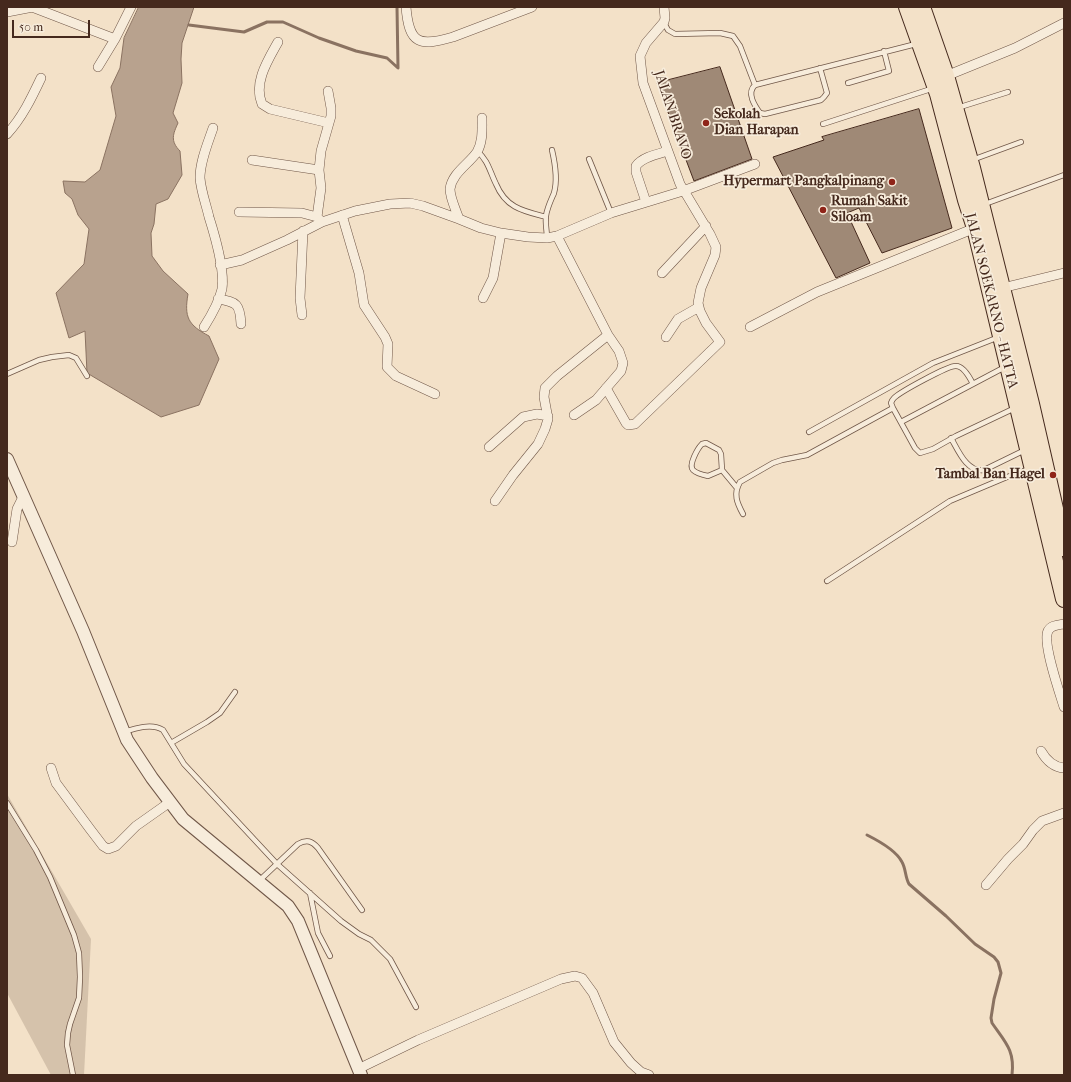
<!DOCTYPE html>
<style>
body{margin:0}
#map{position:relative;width:1071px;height:1082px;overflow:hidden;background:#f3e1c8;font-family:"IM FELL French Canon",serif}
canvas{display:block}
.frame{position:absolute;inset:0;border:8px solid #45291d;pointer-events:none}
.scale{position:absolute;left:12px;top:20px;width:78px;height:18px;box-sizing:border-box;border:2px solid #45291d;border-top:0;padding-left:5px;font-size:12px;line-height:14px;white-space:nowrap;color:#45291d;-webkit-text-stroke:3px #f7ecdb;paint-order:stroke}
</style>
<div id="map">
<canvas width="1071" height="1082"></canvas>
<div class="frame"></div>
<div class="scale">50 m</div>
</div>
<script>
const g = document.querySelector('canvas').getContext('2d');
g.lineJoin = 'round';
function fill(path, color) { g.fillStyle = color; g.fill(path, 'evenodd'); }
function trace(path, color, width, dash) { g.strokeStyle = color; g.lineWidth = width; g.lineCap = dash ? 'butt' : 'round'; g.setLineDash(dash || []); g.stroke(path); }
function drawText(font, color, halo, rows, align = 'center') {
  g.font = font + ' "IM FELL French Canon",serif'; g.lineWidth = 3.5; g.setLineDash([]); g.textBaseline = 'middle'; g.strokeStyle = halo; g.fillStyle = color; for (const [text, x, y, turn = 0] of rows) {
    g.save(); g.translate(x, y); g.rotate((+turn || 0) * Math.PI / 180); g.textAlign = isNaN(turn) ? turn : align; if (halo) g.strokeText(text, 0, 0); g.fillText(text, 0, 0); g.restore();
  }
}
fill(new Path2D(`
 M7,794L91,939L84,1075H51L7,993Z`), '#d5c2ab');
const water = new Path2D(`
 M139,7H194L182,43L181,59L182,83L173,113L178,123C173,134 170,141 180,151L182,175L168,199L156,204L154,224L151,233L152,256L163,271L188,294C184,317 188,325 209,336L219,359L199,405L161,417L87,373L85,331L69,338L56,293L84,264L89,229L78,215L72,199L65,193L63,181L85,182L100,170L116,116L111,87L120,68L124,38Z`);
fill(water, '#b8a28e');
trace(water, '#8a7261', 1);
trace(new Path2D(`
 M189,25L244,32L267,22H283L319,38L356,51L387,58L398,68L397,7
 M867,835C879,841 896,850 902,862C906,869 905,877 909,884L946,916L975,944L994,957L998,962L1001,973L994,999L991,1018L992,1023C1005,1042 1015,1050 1012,1075`), '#8a7261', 3);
const building = new Path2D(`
 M720,67L752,159L694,181L657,83Z
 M919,109L952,228L882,253L859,208L847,213L870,263L836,278L773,157L824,140L822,137Z`);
fill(building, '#9f8976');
trace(building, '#45291d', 1);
const service = new Path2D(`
 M664,23L668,30L675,34L720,33L733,36L740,46L755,85
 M820,68L827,93L824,97L821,100L765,114L760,113C755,106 746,93 755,85L916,44
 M848,83L889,71L884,51
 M957,108L1008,92
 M823,124L934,88
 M477,151C488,160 490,172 496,184C506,208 523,211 546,217
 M589,159L611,213
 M972,160L1021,142
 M985,204L1064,175
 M547,238C547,231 545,223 546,216C547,208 551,200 554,193C558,179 555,163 552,150
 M7,374L39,360L52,357L69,355L76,358L87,376
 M973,384C970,378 963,366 956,366C949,365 900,392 894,398C892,400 892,400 891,403L893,408L915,448L920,453L933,449L956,436L1015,408
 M901,422L1005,367
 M809,432L933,363L999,337
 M951,438C958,450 967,473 984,470L1025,450
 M722,470L708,476C703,475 696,473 693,470C688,465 698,448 702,444L706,443L719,450L721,454L722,470L737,488
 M743,514C737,503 733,494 740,482L773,463L782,460L807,455L893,408
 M827,581L950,501L1007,477L1029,469
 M124,732C136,728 152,723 163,730L184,764L277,864L341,921L359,934L371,940L390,959L416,1007
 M171,743L207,722L220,713L235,692
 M7,803L36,850L50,877L74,935L79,953L80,977L79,998L70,1024L68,1033L67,1045L73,1075
 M259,881L298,844C307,839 312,841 318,848L362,910
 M310,893L318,933L330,956`);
const minor = new Path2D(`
 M32,7L115,39
 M406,7C409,44 419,47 453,37L532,7
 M7,12L33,7
 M278,42C268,60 253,83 262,104L270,109L329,123
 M98,67L115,39L131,7
 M946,76L1015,48L1064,23
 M7,134C22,118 32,97 41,78
 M252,160L319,170
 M646,202L636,172V166C642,157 658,154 668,151
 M239,212L302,213L317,217L321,221
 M342,215L359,273L364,305L385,337L388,344L387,367L396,376L435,394
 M317,217L321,188L319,170L321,151L331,116V108L328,91
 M459,219C456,210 450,198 450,189C452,173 469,164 477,152C483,142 482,129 482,118
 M557,236L608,335L619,351L623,363L621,371L596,400L574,415
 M220,265L242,260L287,240L322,222L355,211L390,204L410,203L423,206L459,219L481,228L501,233L528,237L547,238L557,236L611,213L683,191L755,164
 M662,273L706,226
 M1002,288L1064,273
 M483,298L493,278L501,233
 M218,299C237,302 240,304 241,324
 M302,315L300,298L303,231
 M204,327C211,316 219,302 222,289C225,269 215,236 209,217C206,204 201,191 200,178C200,161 208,143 213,128
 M750,327L817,292L975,228
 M666,337L678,319L699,307
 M606,388L626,423L628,425L635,424L720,342L706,323L700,311L698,303L701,288L715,255L716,247L710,234L680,184L643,83L640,56L646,43L664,22L665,18L664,7
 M489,447L523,417L537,414L548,416
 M495,501L513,475L538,444L545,429L548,419L544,397L545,388L557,376L608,335
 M12,542L17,509L23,497
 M1064,624C1058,625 1051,625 1048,631C1042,642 1060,694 1064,707
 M1041,751C1046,760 1053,767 1064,768
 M51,768L56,783L90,829L103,846L108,849L116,846L136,826L170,802
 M986,885L1008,859L1023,844L1033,830L1042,821L1064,813
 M358,1069L418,1040L561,979L575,976L582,978L593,993L614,1042L631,1063L641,1072L649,1075`);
const tertiary = new Path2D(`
 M7,459L83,631L127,740L152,778L183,819L288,906L298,921L361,1075`);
const trunk = new Path2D(`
 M907,7L938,94L966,200L975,228L1064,599
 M922,7L946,76L972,168L1031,404L1064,548`);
trace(service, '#705748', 6);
trace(minor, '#705748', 10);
trace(tertiary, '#705748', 14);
trace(trunk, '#45291d', 18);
trace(service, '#f7ecdb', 4.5);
trace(minor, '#f7ecdb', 9);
trace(tertiary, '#f7ecdb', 12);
trace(trunk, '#f3e1c8', 16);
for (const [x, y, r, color] of [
 [706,123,4,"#8f2418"],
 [892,182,4,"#8f2418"],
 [823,210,4,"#8f2418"],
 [1053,475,4,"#8f2418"]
]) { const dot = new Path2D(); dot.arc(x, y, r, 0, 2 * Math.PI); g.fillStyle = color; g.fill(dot); trace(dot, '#f7ecdb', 1.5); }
drawText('14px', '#45291d', '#f7ecdb', [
 ["JALAN BRAVO",672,115,72],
 ["JALAN SOEKARNO - HATTA",991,301,76]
]);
drawText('bold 14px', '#45291d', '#f7ecdb', [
 ["Sekolah",714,115],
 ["Dian Harapan",714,131],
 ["Hypermart Pangkalpinang",884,182,"right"],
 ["Rumah Sakit",831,202],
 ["Siloam",831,218],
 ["Tambal Ban Hagel",1045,475,"right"]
], 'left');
</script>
